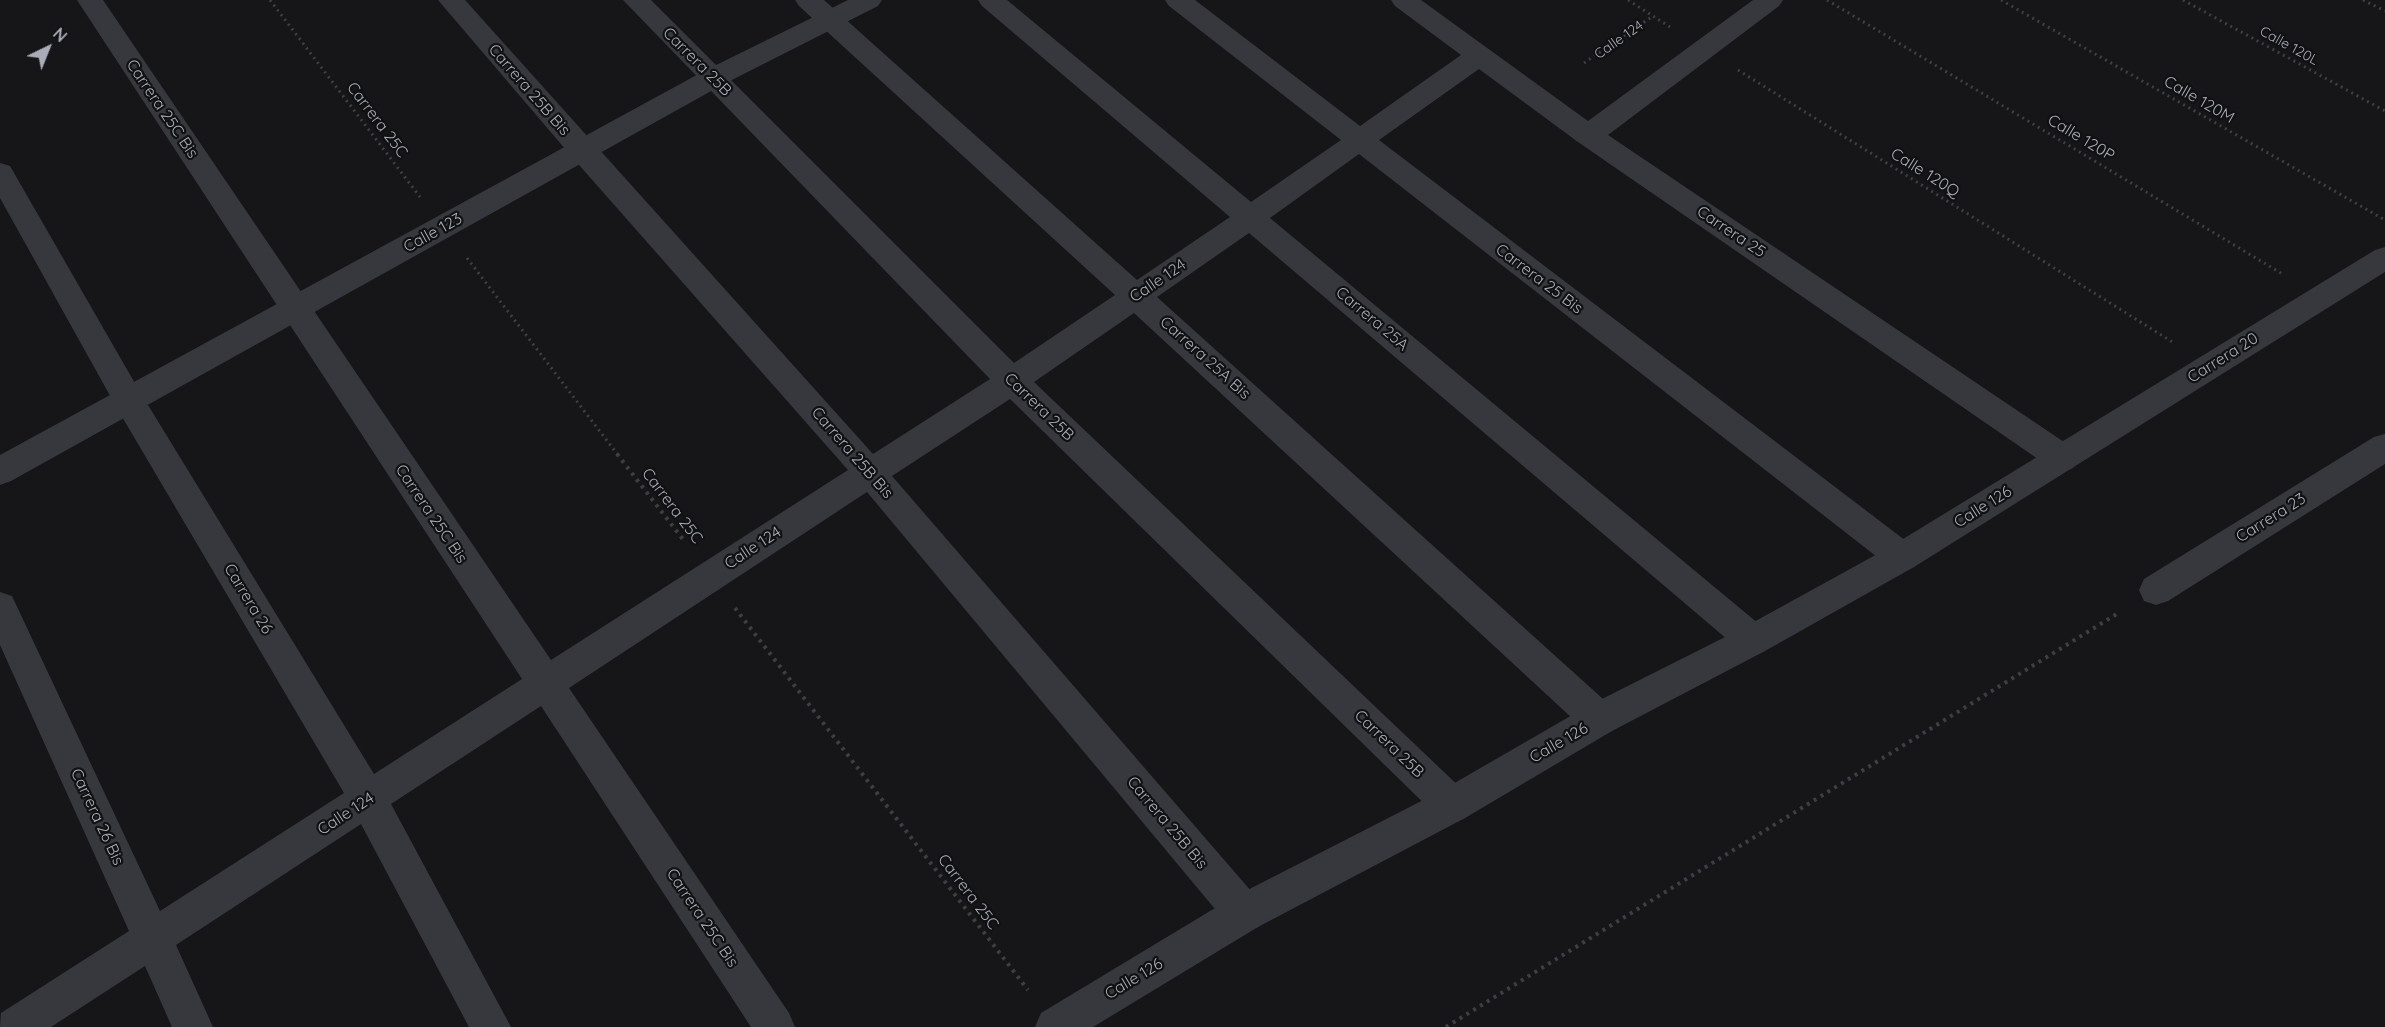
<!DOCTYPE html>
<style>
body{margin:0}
#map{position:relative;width:2385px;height:1027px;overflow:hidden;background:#161618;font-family:Quicksand,sans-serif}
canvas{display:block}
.north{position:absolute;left:18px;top:18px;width:60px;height:60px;-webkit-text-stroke:4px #111113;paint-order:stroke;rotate:43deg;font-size:16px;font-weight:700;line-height:24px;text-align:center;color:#a8adb8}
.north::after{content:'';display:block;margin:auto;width:21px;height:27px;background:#a8adb8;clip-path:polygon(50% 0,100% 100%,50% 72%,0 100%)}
</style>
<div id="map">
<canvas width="2385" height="1027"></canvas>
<div class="north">N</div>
</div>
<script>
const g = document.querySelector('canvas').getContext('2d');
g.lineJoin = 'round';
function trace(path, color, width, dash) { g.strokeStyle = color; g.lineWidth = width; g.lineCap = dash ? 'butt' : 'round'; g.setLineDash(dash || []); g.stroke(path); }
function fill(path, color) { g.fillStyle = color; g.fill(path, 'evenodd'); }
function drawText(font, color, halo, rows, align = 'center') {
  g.font = font + ' Quicksand,sans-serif'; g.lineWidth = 4.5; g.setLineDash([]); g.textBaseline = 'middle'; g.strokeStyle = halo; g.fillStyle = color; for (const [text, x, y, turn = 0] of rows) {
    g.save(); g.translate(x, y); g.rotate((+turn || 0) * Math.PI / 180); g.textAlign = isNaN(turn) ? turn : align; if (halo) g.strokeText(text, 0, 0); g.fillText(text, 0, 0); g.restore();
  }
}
trace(new Path2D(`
 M270,0L420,197
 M1628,0L1670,27
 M1827,0L2284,275
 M2001,0L2385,220
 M2183,0L2385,111
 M2363,0L2385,11
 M1584,63L1653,16
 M1738,70L2174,343
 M467,258L618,455`), '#3d3f44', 3, [2, 4]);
trace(new Path2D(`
 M617,454L685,542
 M735,608L1028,990
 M1446,1027L2120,612`), '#3d3f44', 4, [3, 5]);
fill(new Path2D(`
 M77,0H103L551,660L848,470L572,157L438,0H465L873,454L990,379L623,0H651L1014,363L1115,295L799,6L795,0H824L1137,280L1230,217L982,6L978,0H1007L1251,202L1341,140L1169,6L1165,0H1195L1360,126L1461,55L1395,6L1391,0H1421L1588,121L1753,0H1783L1779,6L1608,135L2073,448L2078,458L2073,468L2062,472L2051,468L1578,142L1479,69L1379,140L1914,547L1919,557L1914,567L1902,572L1890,567L1359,154L1270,218L1765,629L1770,640L1765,651L1753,656L1741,651L1249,233L1157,297L1612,707L1617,719L1612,731L1599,736L1586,731L1134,313L1034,382L1465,792L1471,805L1465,818L1452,823L1439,818L1010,399L892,476L1258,899L1263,913L1258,927L1244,932L1230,927L867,492L569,688L789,1013L795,1027H751L541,706L391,804L511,1027H469L361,824L176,945L213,1027H172L145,966L51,1027H0L1,1013L129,931L0,645V592L12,596L160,911L344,793L118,410L0,198V163L10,166L140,392L374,774L522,679Z
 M2385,434V464L2168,601L2156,605L2144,601L2139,590L2144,579L2374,437Z`), '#37383d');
fill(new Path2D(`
 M848,0H882L878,6L722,85L11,481L0,485V455L704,71Z
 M2385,247V272L1914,567L1765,651L1612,731L1465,818L1258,927L1093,1027H1035L1041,1013L1230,899L1439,792L1586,707L1741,629L1890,547L2375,250Z`), '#37383d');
drawText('14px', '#a8adb8', '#111113', [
 ["Calle 124",1619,40,-35],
 ["Calle 120L",2289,46,29]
]);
drawText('16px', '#a8adb8', '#111113', [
 ["Carrera 25B",697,62,45],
 ["Carrera 25B Bis",529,90,49],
 ["Calle 120M",2199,100,30],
 ["Carrera 25C Bis",162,109,56],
 ["Carrera 25C",377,120,53],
 ["Calle 120P",2081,138,31],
 ["Calle 120Q",1925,173,32],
 ["Carrera 25",1731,232,34],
 ["Calle 123",433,233,-29],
 ["Carrera 25 Bis",1539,279,37],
 ["Calle 124",1158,281,-34],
 ["Carrera 25A",1372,319,40],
 ["Carrera 25A Bis",1205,358,42],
 ["Carrera 20",2223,358,-32],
 ["Carrera 25B",1039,407,44],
 ["Carrera 25B Bis",852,453,49],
 ["Carrera 25C",672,506,53],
 ["Calle 126",1983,507,-32],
 ["Carrera 25C Bis",431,514,56],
 ["Carrera 23",2271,518,-32],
 ["Calle 124",753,548,-33],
 ["Carrera 26",248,599,59],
 ["Calle 126",1559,743,-30],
 ["Carrera 25B",1389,744,44],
 ["Calle 124",346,814,-33],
 ["Carrera 26 Bis",97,817,65],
 ["Carrera 25B Bis",1167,823,50],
 ["Carrera 25C",968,892,53],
 ["Carrera 25C Bis",702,918,56],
 ["Calle 126",1134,979,-31]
]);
</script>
